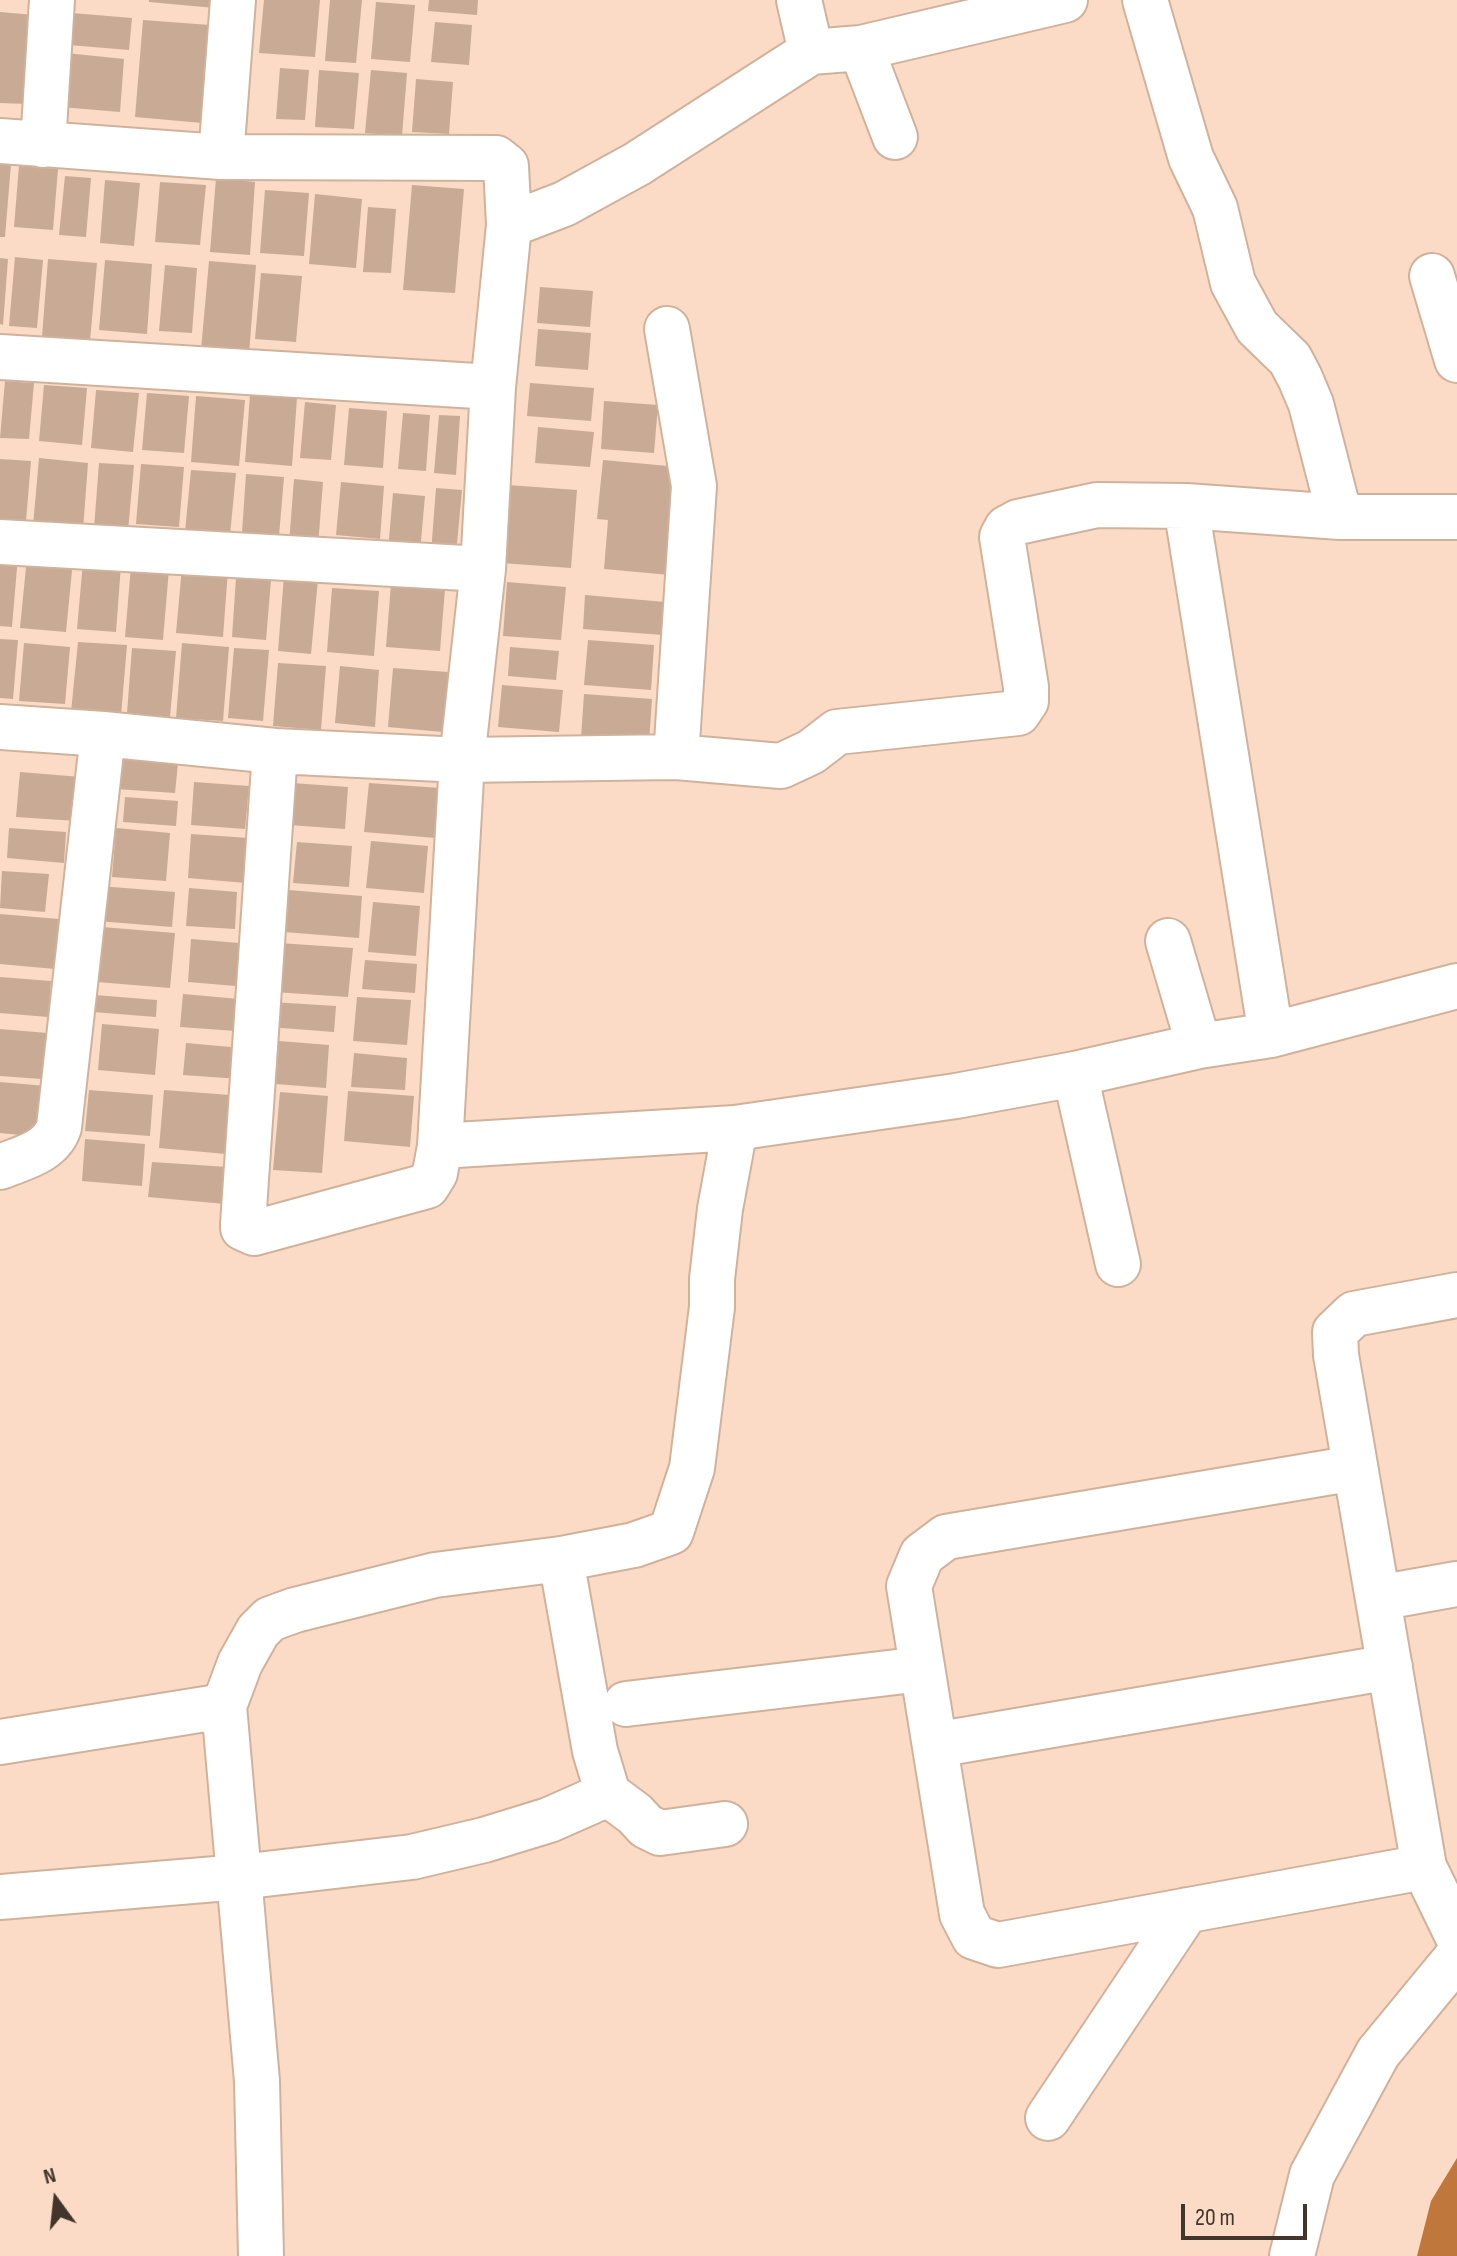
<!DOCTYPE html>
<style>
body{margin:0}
#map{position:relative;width:1457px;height:2256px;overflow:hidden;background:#fbdbc5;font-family:"Sofia Sans Condensed",sans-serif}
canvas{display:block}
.north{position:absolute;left:16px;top:2160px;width:80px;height:80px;-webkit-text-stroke:6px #fbdbc5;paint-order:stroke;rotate:345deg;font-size:22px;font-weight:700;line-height:32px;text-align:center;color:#41352c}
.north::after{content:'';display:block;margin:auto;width:28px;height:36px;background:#41352c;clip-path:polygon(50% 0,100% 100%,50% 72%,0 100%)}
.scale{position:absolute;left:1181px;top:2204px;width:126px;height:36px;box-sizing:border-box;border:4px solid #41352c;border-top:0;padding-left:10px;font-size:24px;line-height:28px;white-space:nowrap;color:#41352c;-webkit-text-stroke:6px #fbdbc5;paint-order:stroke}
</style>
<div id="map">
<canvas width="1457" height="2256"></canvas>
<div class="north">N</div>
<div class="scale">20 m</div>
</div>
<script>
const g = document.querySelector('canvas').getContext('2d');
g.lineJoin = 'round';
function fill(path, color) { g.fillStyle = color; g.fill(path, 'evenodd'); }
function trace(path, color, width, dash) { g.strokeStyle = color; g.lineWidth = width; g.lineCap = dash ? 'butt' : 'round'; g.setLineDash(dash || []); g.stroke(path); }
fill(new Path2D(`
 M1457,2158V2256H1417L1431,2201Z`), '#bf773b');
fill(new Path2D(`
 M149,0H215V8L149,2Z
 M264,0H320L315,57L259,53Z
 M330,0H362L356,63L325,61Z
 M429,0H478L477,15L428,11Z
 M376,2L415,5L410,62L371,59Z
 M0,12L34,15L27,104L0,103Z
 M72,13L132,18L129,50L69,45Z
 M143,20L210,25L202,123L135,117Z
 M435,22L472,25L469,65L431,62Z
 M66,53L124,59L120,112L61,107Z
 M280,68L309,70L305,120L276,119Z
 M319,70L359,73L354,129L315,127Z
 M371,70L407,73L402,136L365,133Z
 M416,79L453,82L449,134L412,132Z
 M0,163L11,164L5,237H0Z
 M19,166L58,169L53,230L14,227Z
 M65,176L91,178L86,237L59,235Z
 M216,178L255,182L250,255L210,252Z
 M105,180L140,183L134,246L100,243Z
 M160,182L206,185L200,245L155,242Z
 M412,185L464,189L455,293L403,290Z
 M265,190L309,193L304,256L260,253Z
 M315,194L362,199L356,268L309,264Z
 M368,207L396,209L391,273L363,272Z
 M15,257L43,260L37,328L9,326Z
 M0,258L8,259L3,325L0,324Z
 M48,259L97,263L90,341L42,337Z
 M105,260L152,264L147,334L99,330Z
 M209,261L256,265L249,354L201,350Z
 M165,265L197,268L192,333L159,331Z
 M261,273L302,276L296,342L255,339Z
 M540,287L593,291L590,327L537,323Z
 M538,329L591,333L588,370L535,366Z
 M5,381L34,383L29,439L0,438Z
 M530,383L594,388L591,421L527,416Z
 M44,385L87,388L82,445L39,441Z
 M96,390L139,393L133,452L91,448Z
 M147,393L189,396L184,453L142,450Z
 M250,395L297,398L292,466L245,462Z
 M196,396L245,400L239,466L191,462Z
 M604,401L658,405L654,453L601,449Z
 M305,402L336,405L331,460L300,458Z
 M349,408L387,411L383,468L344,465Z
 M403,413L430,415L426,471L398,469Z
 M439,415L460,416L456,475L434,473Z
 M538,427L594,432L590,467L535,463Z
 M39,458L88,463L83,530L33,526Z
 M0,459L31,461L26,521L0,519Z
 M603,460L679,467L670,575L604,569L608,520L597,519Z
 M99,463L134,465L128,531L94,528Z
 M141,464L184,467L179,527L136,524Z
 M191,470L236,473L230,535L185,532Z
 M246,474L284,477L279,536L242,533Z
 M294,479L323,482L318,546L289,544Z
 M341,482L384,486L380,539L336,535Z
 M508,485L577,490L571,568L501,563Z
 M436,488L462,490L456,555L431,553Z
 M393,493L425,496L420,552L388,550Z
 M0,554L18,556L12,627L0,626Z
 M27,557L73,560L66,632L20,628Z
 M83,562L121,565L116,632L77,629Z
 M131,566L169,569L163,640L125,637Z
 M182,567L228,570L223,637L176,633Z
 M284,576L318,579L311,654L278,651Z
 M236,578L271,580L266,640L232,637Z
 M507,582L566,587L561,640L503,636Z
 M391,584L445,589L440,651L386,647Z
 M332,588L379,591L374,656L327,652Z
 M585,595L665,602L663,635L583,629Z
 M0,639L18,640L13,699L0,698Z
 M588,640L654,645L651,690L584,685Z
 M78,642L127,645L121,716L71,712Z
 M24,643L70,647L65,704L19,701Z
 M182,643L229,647L223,721L176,718Z
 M510,647L559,651L556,680L508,676Z
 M132,648L176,651L170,717L127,713Z
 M234,648L269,650L263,721L228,718Z
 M278,663L326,666L321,730L273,726Z
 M340,666L379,670L375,727L335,723Z
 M393,668L448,672L443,732L388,727Z
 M502,685L563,690L559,732L498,727Z
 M584,694L652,699L649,743L581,738Z
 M119,758L178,763L175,793L116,789Z
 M20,772L81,777L77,821L16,817Z
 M194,782L249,786L245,829L191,825Z
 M292,783L348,787L345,829L289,825Z
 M369,783L440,788L436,838L364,832Z
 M125,797L178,801L176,826L123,822Z
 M9,828L66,832L64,863L7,858Z
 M116,828L170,833L166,881L112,877Z
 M191,834L249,838L246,883L188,878Z
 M371,841L428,846L424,893L366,888Z
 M297,842L352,846L349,887L293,883Z
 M2,871L49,874L45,912L0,908Z
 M100,886L175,892L172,927L97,921Z
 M189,888L237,892L235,929L186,926Z
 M288,890L362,896L359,938L284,932Z
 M373,902L420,906L416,956L368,952Z
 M0,914L59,919L55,969L0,964Z
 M102,927L175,933L170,988L97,982Z
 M191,939L239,943L236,986L188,982Z
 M279,943L353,948L348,997L274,992Z
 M365,960L417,964L415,993L362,989Z
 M0,977L51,981L48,1017L0,1013Z
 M183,994L239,999L236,1031L180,1027Z
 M95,995L157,1000L156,1017L93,1012Z
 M357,997L411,1000L407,1045L353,1041Z
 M271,1002L336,1006L334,1032L269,1027Z
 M102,1024L159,1029L155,1075L98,1070Z
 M0,1029L59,1034L55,1080L0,1076Z
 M279,1041L329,1045L326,1088L276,1084Z
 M186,1043L242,1048L240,1079L183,1075Z
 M354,1053L407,1058L405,1090L351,1087Z
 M0,1082L46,1086L42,1137L0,1133Z
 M89,1090L153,1095L150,1136L85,1131Z
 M164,1090L230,1095L226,1154L159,1148Z
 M348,1091L414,1096L410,1147L344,1141Z
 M280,1092L328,1096L322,1173L273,1170Z
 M85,1139L145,1144L142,1186L82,1181Z
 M152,1162L228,1167L225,1204L148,1197Z`), '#c8aa95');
const minor = new Path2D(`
 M799,0L811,52
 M1145,0L1191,158L1215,208L1233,283L1257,327L1290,359L1300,378L1311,404L1340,517
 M861,48L895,137
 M0,141L221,157L496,158L506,166L509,225L493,387L483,569L462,760L440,1146L435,1173L427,1186L254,1233L243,1228V1224L275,751
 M43,145L52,0
 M221,157L233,0
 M509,225L564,204L637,164L811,52L861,48L1065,0
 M1432,276L1457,360
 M667,329L694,486L676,757
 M0,357L493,387
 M1186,506L1271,1035
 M0,542L483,569
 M0,727L103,734L275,751L462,760L676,757L781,766L811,752L837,732L1018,713L1026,701V687L1002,537L1007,528L1018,522L1097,505L1186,506L1340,517H1457
 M1168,941L1199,1046
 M1075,1074L1118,1264
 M440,1146L735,1128
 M0,1167C22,1158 51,1152 59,1127L103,734
 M1457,1295L1354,1314L1335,1332L1336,1355L1424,1867L1457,1935
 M1355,1468L946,1537L922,1555L909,1586L962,1914L974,1937L998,1945L1424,1867
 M561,1559L595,1751L608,1794L635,1814L646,1826L660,1833L725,1824
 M1378,1598L1457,1584
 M626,1704L922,1669
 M224,1706L257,2081L261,2256
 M0,1742L224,1706L240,1663L258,1631L270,1619L295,1610L435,1575L561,1559L634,1545L671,1532L692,1468L712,1307V1279L720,1209L735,1128L956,1096L1075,1074L1199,1046L1271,1035L1457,986
 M935,1745L1390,1667
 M0,1897L240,1877L412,1857L484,1840L549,1820L608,1794
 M1048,2118L1187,1910
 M1292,2256L1312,2175L1378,2053L1457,1957`);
trace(minor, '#d0b29c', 48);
trace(minor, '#fff', 44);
</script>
